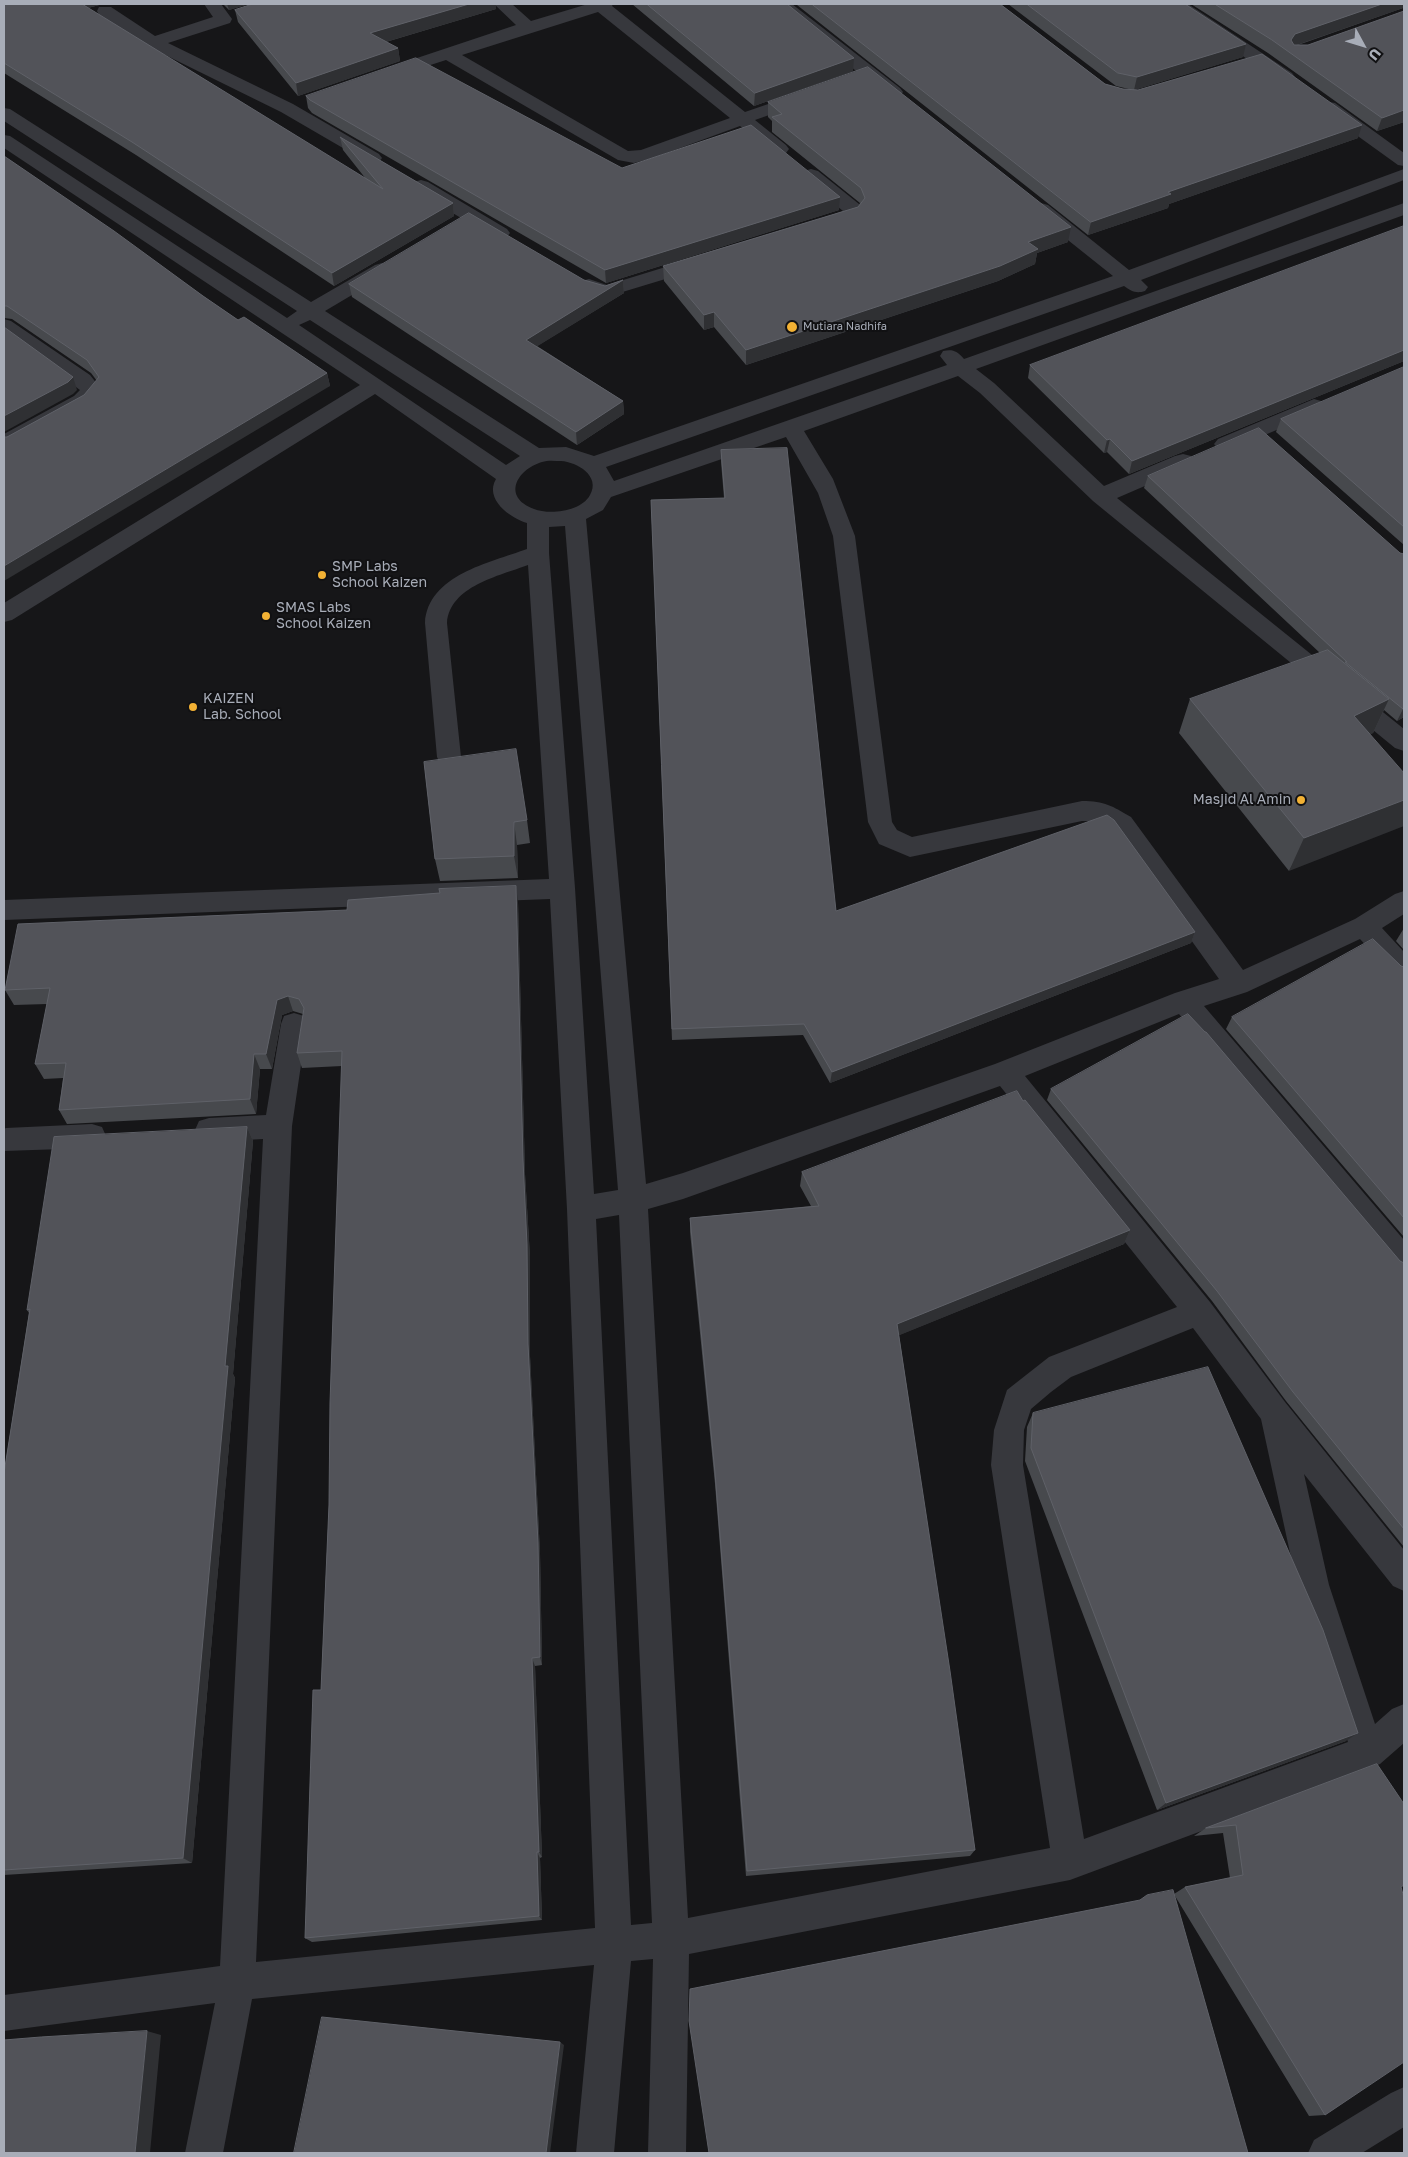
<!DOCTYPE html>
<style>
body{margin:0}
#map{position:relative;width:1408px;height:2157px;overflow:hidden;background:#161618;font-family:"Golos Text",sans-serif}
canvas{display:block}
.frame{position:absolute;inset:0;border:5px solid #a8adb8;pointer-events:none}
.north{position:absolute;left:1338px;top:20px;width:50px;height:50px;-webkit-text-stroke:4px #111113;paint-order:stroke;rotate:129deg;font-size:14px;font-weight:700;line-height:20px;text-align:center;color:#a8adb8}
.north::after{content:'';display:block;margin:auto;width:18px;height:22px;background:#a8adb8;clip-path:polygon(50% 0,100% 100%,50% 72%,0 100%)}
</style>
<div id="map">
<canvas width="1408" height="2157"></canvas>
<div class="frame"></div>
<div class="north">U</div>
</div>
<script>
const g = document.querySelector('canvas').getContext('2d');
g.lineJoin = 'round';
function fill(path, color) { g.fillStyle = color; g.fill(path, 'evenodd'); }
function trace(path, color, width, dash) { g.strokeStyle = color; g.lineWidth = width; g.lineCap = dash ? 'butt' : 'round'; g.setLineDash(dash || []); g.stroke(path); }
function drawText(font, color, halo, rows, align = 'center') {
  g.font = font + ' "Golos Text",sans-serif'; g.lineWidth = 4; g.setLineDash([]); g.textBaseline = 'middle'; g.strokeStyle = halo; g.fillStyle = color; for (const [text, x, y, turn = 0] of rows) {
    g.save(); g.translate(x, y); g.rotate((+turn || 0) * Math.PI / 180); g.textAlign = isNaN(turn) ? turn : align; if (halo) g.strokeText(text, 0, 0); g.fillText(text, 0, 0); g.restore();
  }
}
fill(new Path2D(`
 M204,4H221L232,19L230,23L168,43L293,104L379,154L382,158L379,162L373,164L367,162L281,112L147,46L99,15L97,11L99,7H111L155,36L213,17Z
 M494,4H512L531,21L588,4H613L612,6L745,112L803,92L809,93L812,97L809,101L755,120L786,145L789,149L786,153L780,154L774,153L740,126L653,158L634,163L618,160L446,60L387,79L381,78L378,74L381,70L516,25ZM598,12L730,118L641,150L628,151L462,55Z
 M774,4H792L900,88L903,92L900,96L894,97L888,96L776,8Z
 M1169,4H1188L1292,73L1295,77L1292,81L1286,82L1280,81L1171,8Z
 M1329,102L1335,103L1404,153V166L1398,165L1323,111L1320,107L1323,103Z
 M4,108L10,109L311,302L375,265L382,263L389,265L392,269L389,273L325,311L539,448L566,447L594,456L1113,276L1034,213L1032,209L1034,205L1041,203L1048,205L1129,270L1404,169V180L1141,280L1148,287L1145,291C1136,294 1131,291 1124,286L606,467L614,481L947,365L940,356L943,351C953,349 957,351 964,359L1404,203V215L976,369L994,383L1104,486L1175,456L1183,454L1191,456L1194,461L1191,466L1117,498L1404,729V751L1395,748L1093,501L980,393L958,376L804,431L833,479L855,536L892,822L897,830L912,837L1082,801C1105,801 1112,806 1131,817L1243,970L1355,919L1395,894L1404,891V914L1382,928L1404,952V980L1395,977L1360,939L1247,992L1204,1006L1404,1240V1274L1394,1270L1179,1014L1025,1076L1210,1302L1285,1402L1404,1550V1591L1393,1586L1304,1474L1329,1585L1375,1724L1392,1709L1404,1704V1743L1380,1764L1368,1769L1070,1880L689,1954L686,2153H648L653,1959L631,1961L614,2153H576L594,1965L252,1999L223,2153H185L215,2003L4,2031V1995L220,1966L263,1139L209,1142L199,1139L195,1130L199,1121L209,1118L266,1115L281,1024L284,1016L294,1013L304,1016L307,1024L292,1126L256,1962L595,1928L567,1209L550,899L4,920V900L549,879L528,565C499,576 450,586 447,623L461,757L458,763L449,766L440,763L437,757L425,623C428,575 489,563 527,549V523C510,518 484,499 496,479L375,394L12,620L4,622V603L360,385L4,148V135L10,136L287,318L297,311L4,121ZM310,320L520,456L506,465L299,325ZM786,437L818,493L833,536L868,822L879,844L910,857L1082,821H1097L1113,831L1219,979L1175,993L995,1064L683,1173L646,1184L586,519L603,510L611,497ZM561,461C577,462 601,476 590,495C581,512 549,515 534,509C502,497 516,470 542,462C548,460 555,461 561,461ZM565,526L618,1190L594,1194L575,888L549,553V527ZM1000,1086L1177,1307L1049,1357L1007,1390L994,1430L991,1465L1050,1848L688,1918L648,1209L683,1199ZM619,1215L652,1923L631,1925L596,1219ZM1193,1328L1261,1419L1297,1585L1320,1663L1348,1742L1084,1839L1023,1465L1024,1430L1031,1409L1051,1392L1071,1377Z
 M811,169L818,171L859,204L862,212C854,224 830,231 816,228L813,224L816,220L843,211L804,179L802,175L804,171Z
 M421,180L428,182L507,229L510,233L507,237L500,239L493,237L414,190L412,186L414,182Z
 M698,257L705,259L708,263L705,267L606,297L582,289L579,285L582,281L589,279L607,285Z
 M4,319L11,321L90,375L102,390L88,406L11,448L4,450V434L74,396L80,390L4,334Z
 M1314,399L1321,401L1324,406L1321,411L1232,449L1225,451L1218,449L1214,444L1218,439Z
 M92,1124L102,1127L106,1136L102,1145L92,1148L4,1151V1129L6,1128Z
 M1404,2087V2127L1362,2153H1308L1314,2140L1391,2093Z`), '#37383d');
fill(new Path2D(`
 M4,4H103L88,8L366,179L343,150L340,137L453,203L454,216L334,286L136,155L4,73Z
 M223,4H249L229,10Z
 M253,4H496V9L386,42L398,48L400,61L298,96L238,22L235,10Z
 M632,4H787L853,71L754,106Z
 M797,4H1000L1105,84L1123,89L1133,90L1116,86L1008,4H1185L1243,57L1134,90L1358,138L1169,204L1168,208L1088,235L797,5Z
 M1191,4H1404V9L1403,8L1298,45L1404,122L1377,131L1268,53Z
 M306,96L622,168L839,210L606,283L312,113L308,108Z
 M768,102L1068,242L1037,253L1035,264L998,281L746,365L714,327L704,330L664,281L663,266L858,207L860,203L772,132V121L768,117Z
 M4,156L203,296L238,320L327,373L330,386L7,437L84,395L97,381L91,373L12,319L4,318Z
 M1404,226V361L1129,474L1107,452L1104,453L1028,378L1030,365Z
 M584,280L605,286L623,280L624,293L537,346L623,401L624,414L577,445L352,297L349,284Z
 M1404,367V545L1276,432L1281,419Z
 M721,450L836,911L1195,932L1191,943L830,1083L803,1035L672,1040L651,500L724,498L721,462Z
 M1148,476L1400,553L1404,717L1397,721L1384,710L1373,733L1370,734L1289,871L1179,733L1190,699L1320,653L1144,488Z
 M424,762L527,820L530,843L517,845L518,878L440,881L435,859Z
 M518,902L525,1174L530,1257V1356L540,1553L542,1665L535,1666L542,1857L540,1858L542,1920L312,1942L305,1938L321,1690L329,1505L342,1066L302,1068L297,1053L303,1014L293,1011L282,1015L272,1069H260L256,1114L67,1124L59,1110L63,1078L44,1079L35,1064L47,1004L14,1005L5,990Z
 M1404,928V950L1396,941Z
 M1401,966L1404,967V1237L1226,1029L1232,1017Z
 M1051,1089L1404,1263V1547L1286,1401L1212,1301L1047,1100Z
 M1023,1101L1130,1230L1124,1244L899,1335L975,1850L970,1856L746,1876L715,1484L690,1232V1218L811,1206L800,1186L802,1172Z
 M247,1127L253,1141L233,1374L235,1378L192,1863L4,1875V1473L29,1313L27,1310Z
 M1033,1413L1346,1741L1157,1810L1025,1461L1027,1427Z
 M1377,1764L1401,1887L1325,2115L1309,2116L1175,1896L1174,1894L1185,1887L1230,1878L1223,1833L1194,1836L1206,1828Z`), '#47494d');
fill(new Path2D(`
 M74,4H103L76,11Z
 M227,4H249L229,10Z
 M469,4H496V9L372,46L370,33Z
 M1382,4H1404V6L1403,8L1291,47V40L1295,34Z
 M1246,44L1243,57L1134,90L1137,77Z
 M398,48L400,61L298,96L296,83Z
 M854,58L853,71L754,106L755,93Z
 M1404,110V122L1377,131L1382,118Z
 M1362,125L1358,138L1169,204L1168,208L1088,235L1091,222L1168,192Z
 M840,197L839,210L606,283L605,270Z
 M453,203L454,216L334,286L332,273Z
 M1071,227L1068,242L1037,253L1035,264L998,281L746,365V350L1028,242Z
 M623,280L624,293L528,352L526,340Z
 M714,312V327L704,330V315Z
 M1404,350V361L1129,474L1132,461Z
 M327,373L330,386L4,581V566Z
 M73,377L77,390L73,394L4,432V416Z
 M623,401L624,414L577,445L576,432Z
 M1110,439L1107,452L1104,453L1107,440Z
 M1389,699L1373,733L1339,750L1354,716Z
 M1404,708V717L1397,721L1403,709Z
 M1404,800V826L1289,871L1304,838Z
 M514,822L517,845L518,878L514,856Z
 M516,886L518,902L525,1174L530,1257V1356L540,1553L542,1665L540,1657L528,1344Z
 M1195,932L1191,943L830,1083L832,1072Z
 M288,996L293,1011L282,1015L272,1069L266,1054L277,1000Z
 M254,1054L260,1069L256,1114L250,1099Z
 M247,1127L253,1141L233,1374L235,1378L192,1863L183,1858L225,1366Z
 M1130,1230L1124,1244L895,1337L897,1324Z
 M532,1658L535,1666L542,1857L539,1852Z
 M1358,1733L1346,1741L1157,1810L1166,1803Z
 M537,1852L540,1858L542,1920L539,1916Z
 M147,2031L161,2035L150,2153H135Z
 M560,2042L564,2045L550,2153H546Z`), '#2f3033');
const building = new Path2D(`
 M4,4H82L383,189L340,137L453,203L332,273L132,142L4,63Z
 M253,4H469L370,33L398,48L296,83L235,10Z
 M647,4H787L854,58L755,93Z
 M812,4H1000L1105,84L1123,89L1138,90L1262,54L1362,125L1168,192L1171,194L1091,222Z
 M1027,4H1185L1246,44L1137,77L1118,73Z
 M1215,4H1382L1295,34L1291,40L1294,45H1308L1404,11V110L1382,118L1272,40Z
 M416,58L622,168L751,125L840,197L605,270L310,100L306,96Z
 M868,67L1071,227L1028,242L1038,249L1000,266L746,350L714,312L704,315L663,266L858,207L865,198L861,188L772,117L782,114L768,102Z
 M4,156L114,231L203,296L238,320L244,317L327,373L4,566V437H7L84,395L99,377L87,360L7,306H4Z
 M469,213L584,280L605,286L623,280L526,340L623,401L576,432L349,284Z
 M1404,226V350L1132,461L1110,439L1107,440L1030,365Z
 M4,327L73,377L68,382L4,416Z
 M1404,367V527L1281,419Z
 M1259,428L1400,553L1404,554V708L1403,709L1345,662H1347L1148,476Z
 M787,448L836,911L1107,815L1114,820L1195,932L832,1072L804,1024L672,1029L651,500L725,498L721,450Z
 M1328,650L1389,699L1354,716L1404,773V800L1304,838L1190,699Z
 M516,749L527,820L514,822V856L435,859L424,762Z
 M516,886L523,1160L527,1245L528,1344L538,1543L540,1657L532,1658L539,1852H537L539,1916L305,1938L313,1690H321L329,1505L330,1403L342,1051L297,1053L304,1008L299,999L288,996L277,1000L266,1054H254L250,1099L59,1110L66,1063L35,1064L50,988L5,990L18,924L347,910L348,900L440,893L439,889Z
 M1373,939L1401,966L1404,967V1218L1232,1017Z
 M1188,1014L1205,1032H1206L1400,1261L1404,1263V1529L1293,1392L1217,1291L1051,1089Z
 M1017,1091L1023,1101L1025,1100L1130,1230L897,1324L950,1671L975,1850L747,1871L715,1473L690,1218L819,1206L802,1172Z
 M247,1127L225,1366H228L183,1858L4,1870V1473L30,1309L27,1310L54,1137Z
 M1208,1367L1323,1630L1358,1733L1166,1803L1031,1448L1033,1413Z
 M1377,1764L1404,1804V1885L1401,1887L1404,1898V2062L1325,2115L1185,1887L1243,1875L1236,1825L1206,1828Z
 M1173,1890L1248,2153H709L689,2021L690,1989L1140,1900L1147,1895Z
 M322,2017L560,2042L546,2153H294Z
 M147,2031L135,2153H4V2040L41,2037Z`);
fill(building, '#525359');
trace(building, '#5f6168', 1);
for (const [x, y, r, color] of [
 [792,327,6,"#f2b134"],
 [322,575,5,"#f2b134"],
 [266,616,5,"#f2b134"],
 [193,707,5,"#f2b134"],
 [1301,800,5,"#f2b134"]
]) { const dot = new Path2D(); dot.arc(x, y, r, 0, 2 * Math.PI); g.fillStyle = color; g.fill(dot); trace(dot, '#111113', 2); }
drawText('11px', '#a8adb8', '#111113', [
 ["Mutiara Nadhifa",803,327]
], 'left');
drawText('14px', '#a8adb8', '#111113', [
 ["SMP Labs",332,567],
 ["School Kaizen",332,583],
 ["SMAS Labs",276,608],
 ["School Kaizen",276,624],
 ["KAIZEN",203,699],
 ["Lab. School",203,715],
 ["Masjid Al Amin",1291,800,"right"]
], 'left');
</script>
